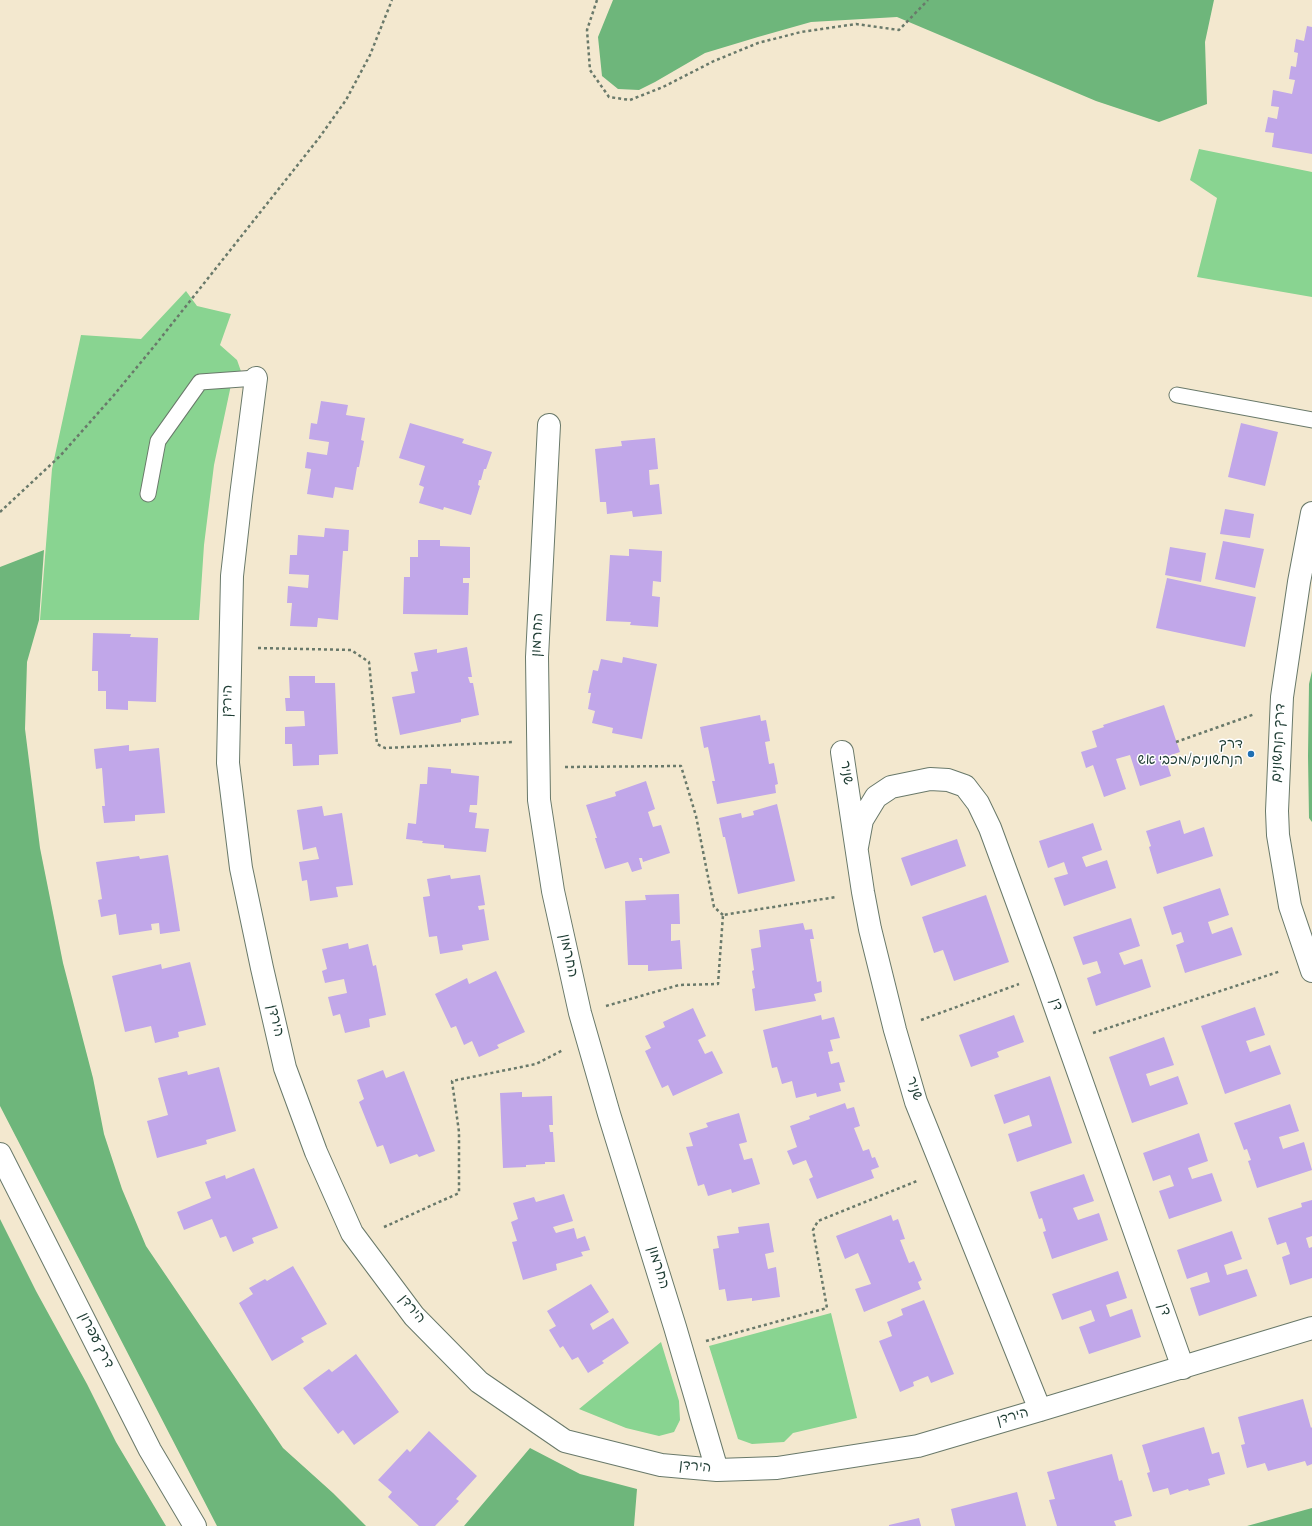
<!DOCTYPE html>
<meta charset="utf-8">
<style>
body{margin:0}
canvas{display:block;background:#f3e8cf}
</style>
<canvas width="1312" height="1526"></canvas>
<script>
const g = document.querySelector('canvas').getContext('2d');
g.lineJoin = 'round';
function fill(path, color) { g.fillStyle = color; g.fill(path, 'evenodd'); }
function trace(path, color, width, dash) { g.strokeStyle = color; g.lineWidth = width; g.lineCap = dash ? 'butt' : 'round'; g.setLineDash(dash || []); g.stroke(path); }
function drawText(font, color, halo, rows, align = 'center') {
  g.font = font + ' "Indie Flower","Playpen Sans Hebrew",sans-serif'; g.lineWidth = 3; g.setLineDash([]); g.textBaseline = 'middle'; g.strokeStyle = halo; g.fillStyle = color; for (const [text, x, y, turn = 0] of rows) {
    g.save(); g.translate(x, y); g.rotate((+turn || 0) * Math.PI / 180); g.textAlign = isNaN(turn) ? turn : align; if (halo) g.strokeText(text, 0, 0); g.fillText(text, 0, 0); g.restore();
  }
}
fill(new Path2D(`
 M1199,149L1312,172V297L1197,277L1217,198L1190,180Z
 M186,291L197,306L231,314L220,345L237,360L243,377L231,385L214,465L204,545L199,620H40L52,469L81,335L141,339Z
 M831,1313L857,1418L793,1433L784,1442L752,1444L738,1439L709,1346Z
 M661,1342L679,1401L680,1420L674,1432L659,1436L626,1428L579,1409Z`), '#89d491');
fill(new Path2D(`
 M613,0H1214L1205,42L1207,104L1159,122L1096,101L897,17L811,22L758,37L705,53L655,82L639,90L618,89L602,76L598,37Z
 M44,550L39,620L27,662L25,729L40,848L63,963L93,1078L104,1134L122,1189L146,1246L283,1448L333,1493L366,1526H217L0,1106V567Z
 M1312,671V822L1309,818L1308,756L1309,684Z
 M0,1219L36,1291L87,1384L116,1442L166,1526H0Z
 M530,1448L580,1474L637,1489L634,1526H464Z
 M1312,1508V1526H1247Z`), '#6eb67b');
fill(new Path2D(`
 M1307,26L1312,27V154L1272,147L1274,133L1265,132L1268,117L1277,119L1279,107L1271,106L1273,90L1292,94L1295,80L1289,79L1291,66L1296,67L1298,53L1294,52L1296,39L1304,41Z
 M321,401L348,405L346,415L365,418L361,440L364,441L359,467H357L353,490L335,487L333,498L307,494L311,469L305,468L307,452L327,455L329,442L309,439L311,423L317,424Z
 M410,423L464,439L462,443L492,452L486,469H484L481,480H479L478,485L480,486L471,515L444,507L443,510L419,503L424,487L419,485L425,466L399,458Z
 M1241,423L1278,432L1265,486L1228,477Z
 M655,438L658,469L649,470L650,485L659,484L662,514L633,517L632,511L607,514L606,502H600L595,449L622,446L621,441Z
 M1225,509L1254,514L1250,538L1220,534Z
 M325,528L349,530L348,551H343L338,620L318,618L317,627L290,626L292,603H287L288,586L308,588L309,575L289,574L290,555H297L298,535L324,537Z
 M418,540H440V546L470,547V578H463V583H469L468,615L403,614L404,577H410V557H418Z
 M1223,541L1264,549L1255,588L1215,579Z
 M1170,547L1206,553L1201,582L1165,575Z
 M629,549L662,551L661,582L653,581L652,596L660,597L658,627L630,625L631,622L606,621L610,555L629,556Z
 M1167,578L1256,597L1245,647L1156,628Z
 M93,633L131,634L130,637L158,638L156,702L128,701V710L106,709V691H98V671H92Z
 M467,647L472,677H468L470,683H473L479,715L461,719V722L400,735L392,697L415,693L411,672L418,671L414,653L437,649V653Z
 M623,657L657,664L642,739L612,733L613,728L592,723L595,711L588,709L591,693H588L593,670L598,671L601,659L622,663Z
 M289,676H315V683H335L338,754L319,755V765L293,766L292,744H285V727L305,726L304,711H286L285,698H290Z
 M1164,705L1180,752L1165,757L1171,776L1140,786L1130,755L1116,759L1126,789L1104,797L1093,765L1086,768L1081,752L1097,747L1092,731L1104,727L1103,725Z
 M760,715L761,721L766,720L770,741L765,742L769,764L774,763L778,784L775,785L776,793L717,804L712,781H715L708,747L704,748L700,727Z
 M129,745V751L159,748L165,813L135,815V821L104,823L102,806H105L102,768L96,769L94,749Z
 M428,767L451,769V773L479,776L477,805H470L469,812L477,813L475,828L489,829L486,852L444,848V845L422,843L423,841L406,839L408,823L416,824L420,784H427Z
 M646,781L655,809L648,812L653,827L661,825L670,853L643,862L642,858H639L642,869L632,872L628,862L605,869L595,838H597L586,805L616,796L615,792Z
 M777,804L795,881L738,894L729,855L725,837H723L719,818L741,813L742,818L754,815L753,811Z
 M322,806L324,816L342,813L353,885L336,887L338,897L310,901L307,880L302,881L299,862L319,859L316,847L303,850L297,810Z
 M1180,820L1184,834L1204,827L1213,856L1157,874L1149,847L1151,846L1146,831Z
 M1093,823L1102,850L1082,857L1086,867L1107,860L1116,888L1064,906L1054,878L1068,874L1064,862L1048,868L1039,841Z
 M957,839L966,866L911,886L901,858Z
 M168,855L180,931L160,934L159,923L151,924L152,930L119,935L116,914L101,917L98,900L102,899L96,862L139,856L140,859Z
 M450,875L451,879L480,875L485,905L478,906L479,910L484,909L489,940L462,945L463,950L440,954L437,936L429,937L423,897L430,896L427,879Z
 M1220,888L1229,915L1208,922L1212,934L1232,927L1242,955L1185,973L1176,945L1184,942L1181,932L1172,935L1163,907Z
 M679,894L680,924H671V941L680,940L682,969L648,971V965H628L625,901L646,900L645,895Z
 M986,895L1009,962L954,981L943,950L934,953L922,917Z
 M1131,918L1140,946L1119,953L1124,965L1142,959L1151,987L1096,1006L1087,978L1101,973L1097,961L1083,965L1073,937Z
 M803,923L805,930L812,929L814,939H810L817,982L821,981L822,992L814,994L816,1001L755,1011L752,989L755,988L752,971L754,970L751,949L761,947L759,930Z
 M348,943L349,949L368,944L373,966L376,965L386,1015L369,1019L370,1027L345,1033L340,1014L333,1016L328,997L347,993L344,979L325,983L322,971L327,969L322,949Z
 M190,962L206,1025L178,1032L179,1037L155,1043L151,1026L125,1032L112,976L161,964L162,969Z
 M496,971L525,1032L497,1045L499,1048L479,1057L472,1041L464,1045L456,1026L451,1028L435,994L467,978L469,984Z
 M1255,1007L1265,1035L1246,1041L1250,1052L1270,1045L1281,1074L1225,1094L1201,1026Z
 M693,1008L706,1036L698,1040L705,1054L712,1051L723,1073L673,1096L668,1085L662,1088L645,1051L651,1048L645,1036L665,1027L663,1022Z
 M821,1015L822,1020L834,1017L840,1038L830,1040L833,1051L828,1052L831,1064L839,1062L845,1082L839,1083L841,1091L817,1097L816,1093L796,1098L792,1081L782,1084L777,1067L772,1068L763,1030Z
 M1014,1015L1024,1042L997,1052L999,1057L971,1067L959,1035Z
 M1164,1037L1174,1065L1146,1074L1150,1086L1178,1076L1188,1104L1132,1123L1109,1057Z
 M219,1067L236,1131L206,1140L207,1144L157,1158L147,1121L168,1115L158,1078L187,1071L188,1075Z
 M383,1070L386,1078L404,1071L435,1151L419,1157L417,1154L390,1164L383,1145L377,1147L359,1102L364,1099L357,1080Z
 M1050,1076L1072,1143L1017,1162L1008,1134L1032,1126L1029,1115L1004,1124L994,1095Z
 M522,1092V1097L552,1096L553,1125H549L550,1132H553L555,1162H545V1164L526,1165V1167L503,1168L500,1093Z
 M845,1103L847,1109L854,1107L860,1126L854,1128L863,1151L869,1149L872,1158L875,1157L879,1167L871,1170L874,1178L817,1199L809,1179L813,1177L806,1160L793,1165L787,1151L797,1147L790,1126L810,1119L809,1116Z
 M1290,1104L1299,1131L1279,1137L1283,1149L1304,1142L1312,1170L1257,1188L1248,1161L1251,1160L1247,1149L1244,1150L1234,1123Z
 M739,1113L747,1142L739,1144L744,1160L752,1158L760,1184L732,1193L731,1189L708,1196L704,1184L698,1186L686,1147L693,1146L689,1133L708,1127L706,1123Z
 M1199,1133L1208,1161L1188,1168L1192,1179L1212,1173L1222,1201L1169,1219L1159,1191L1174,1186L1170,1175L1153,1181L1143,1153Z
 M254,1168L278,1228L252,1238L254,1243L233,1252L226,1236L220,1238L212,1219L184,1230L177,1212L211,1198L205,1182L225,1175L226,1179Z
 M1084,1174L1094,1201L1073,1208L1078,1220L1099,1213L1108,1240L1052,1259L1043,1232L1046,1231L1042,1218L1039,1219L1030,1192Z
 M564,1194L573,1221L553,1227L556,1233L574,1228L577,1239L585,1236L590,1250L581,1252L583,1256L556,1264L557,1270L523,1280L512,1242L517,1241L511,1222L518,1219L513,1203L534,1197L536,1202Z
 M1312,1200V1236L1306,1238L1309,1248L1312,1247V1278L1290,1285L1282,1257L1290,1254L1286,1242L1277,1245L1268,1218L1302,1207L1301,1203Z
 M891,1215L893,1221L898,1219L905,1239L900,1240L909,1263L914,1261L922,1280L918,1282L921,1289L864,1312L855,1289L871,1284L858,1253L845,1259L836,1236Z
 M769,1223L774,1252L765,1254L768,1269L776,1267L780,1297L752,1301V1298L727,1301L725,1289L719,1290L713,1249L719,1248L717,1236L739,1233L738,1227Z
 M1232,1231L1242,1259L1224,1265L1227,1275L1247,1269L1257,1296L1199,1316L1190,1288L1210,1282L1207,1272L1187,1279L1177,1250Z
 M293,1266L327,1324L301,1338L304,1342L272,1361L239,1303L253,1294L249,1288L265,1279L267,1281Z
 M1118,1271L1127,1298L1106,1305L1110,1317L1132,1309L1141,1337L1089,1354L1079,1327L1095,1321L1091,1310L1062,1320L1052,1294Z
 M591,1284L609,1312L590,1324L593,1330L613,1318L629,1343L602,1361L604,1363L588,1373L578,1357L572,1360L563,1346L560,1348L549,1330L556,1326L547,1311Z
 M924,1300L954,1374L931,1383L928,1376L913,1382L914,1386L900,1392L879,1341L892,1336L887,1322L903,1315L901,1309Z
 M356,1354L399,1412L354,1445L343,1430L338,1434L303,1388L329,1369L332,1372Z
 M1303,1399L1311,1428L1312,1427V1464L1307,1466L1305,1461L1268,1471L1265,1463L1247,1468L1241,1445L1245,1444L1238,1417Z
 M1204,1427L1212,1454L1219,1452L1225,1474L1208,1479L1210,1485L1189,1491L1188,1489L1170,1495L1168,1488L1153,1492L1147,1473L1150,1472L1142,1445Z
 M429,1431L477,1476L456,1499L459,1501L435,1526H419L388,1497L392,1492L378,1480L407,1449L410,1452Z
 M1112,1454L1119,1481L1122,1480L1132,1516L1114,1521L1116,1526H1057L1049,1500L1055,1499L1047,1472Z
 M1017,1492L1026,1526H955L951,1509Z
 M919,1518L921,1526H889V1525Z`), '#c1a7e9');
const lane = new Path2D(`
 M1177,395L1312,420
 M148,494L158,441L200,382L256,378`);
const street = new Path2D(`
 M256,378L241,496L232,576L228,763L241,868L262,968L285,1068L316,1152L352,1233L414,1316L479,1382L565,1441L661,1465L717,1470L777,1468L918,1446L1040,1410L1312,1328
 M549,425L537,657L539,800L553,891L580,1013L609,1114L675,1327L717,1470
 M842,752L863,892L870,929L895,1030L916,1102L1040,1410
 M857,847L862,820L876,797L891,787L930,779L948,780L965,786L978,803L990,828L1044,975L1183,1368`);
const secondary = new Path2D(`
 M1312,513L1299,582L1282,697L1277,811L1278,835L1290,906L1312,971
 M0,1154L150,1450L195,1526`);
trace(lane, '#69796a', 17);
trace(street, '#69796a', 24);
trace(secondary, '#69796a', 24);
trace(new Path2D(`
 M597,0L587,30L590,70L609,97L630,100L663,87L714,61L758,43L801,32L856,24L899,30L928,0
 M0,512L60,456L114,395L156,344L319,138L346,100L370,55L392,0
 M258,648L351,650L369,662L377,744L385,748L512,742
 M1176,742L1255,714
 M565,767L681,766L696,816L714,907L723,915
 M606,1006L679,985L718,984L723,915L836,897
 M921,1020L1019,984
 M1093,1033L1281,971
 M384,1227L459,1193V1132L452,1081L536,1064L563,1050
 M706,1341L827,1308L813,1230L818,1221L917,1181`), '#69796a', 2.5, [3, 3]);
trace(lane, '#fff', 15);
trace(street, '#fff', 22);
trace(secondary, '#fff', 22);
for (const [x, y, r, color] of [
 [1251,754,4,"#1f6fb2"]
]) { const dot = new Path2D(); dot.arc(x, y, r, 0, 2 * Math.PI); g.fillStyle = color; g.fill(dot); trace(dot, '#fff', 1.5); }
drawText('14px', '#1f3d34', '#fff', [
 ["החרמון",539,635,-87],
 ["הירדן",229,701,-89],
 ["דרך הנחשונים",1280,743,-87],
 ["שניר",845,773,81],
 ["החרמון",567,956,78],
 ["דן",1055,1005,70],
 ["הירדן",274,1021,77],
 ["שניר",913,1089,72],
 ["החרמון",657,1268,73],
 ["הירדן",411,1310,50],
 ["דן",1163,1310,71],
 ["דרך עפרון",95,1341,63],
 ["הירדן",1013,1418,-16],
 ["הירדן",695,1468,5]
]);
drawText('14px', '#1f3d34', '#fff', [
 ["דרך",1243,746],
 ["הנחשונים/מכבי אש",1243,762]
], 'right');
</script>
